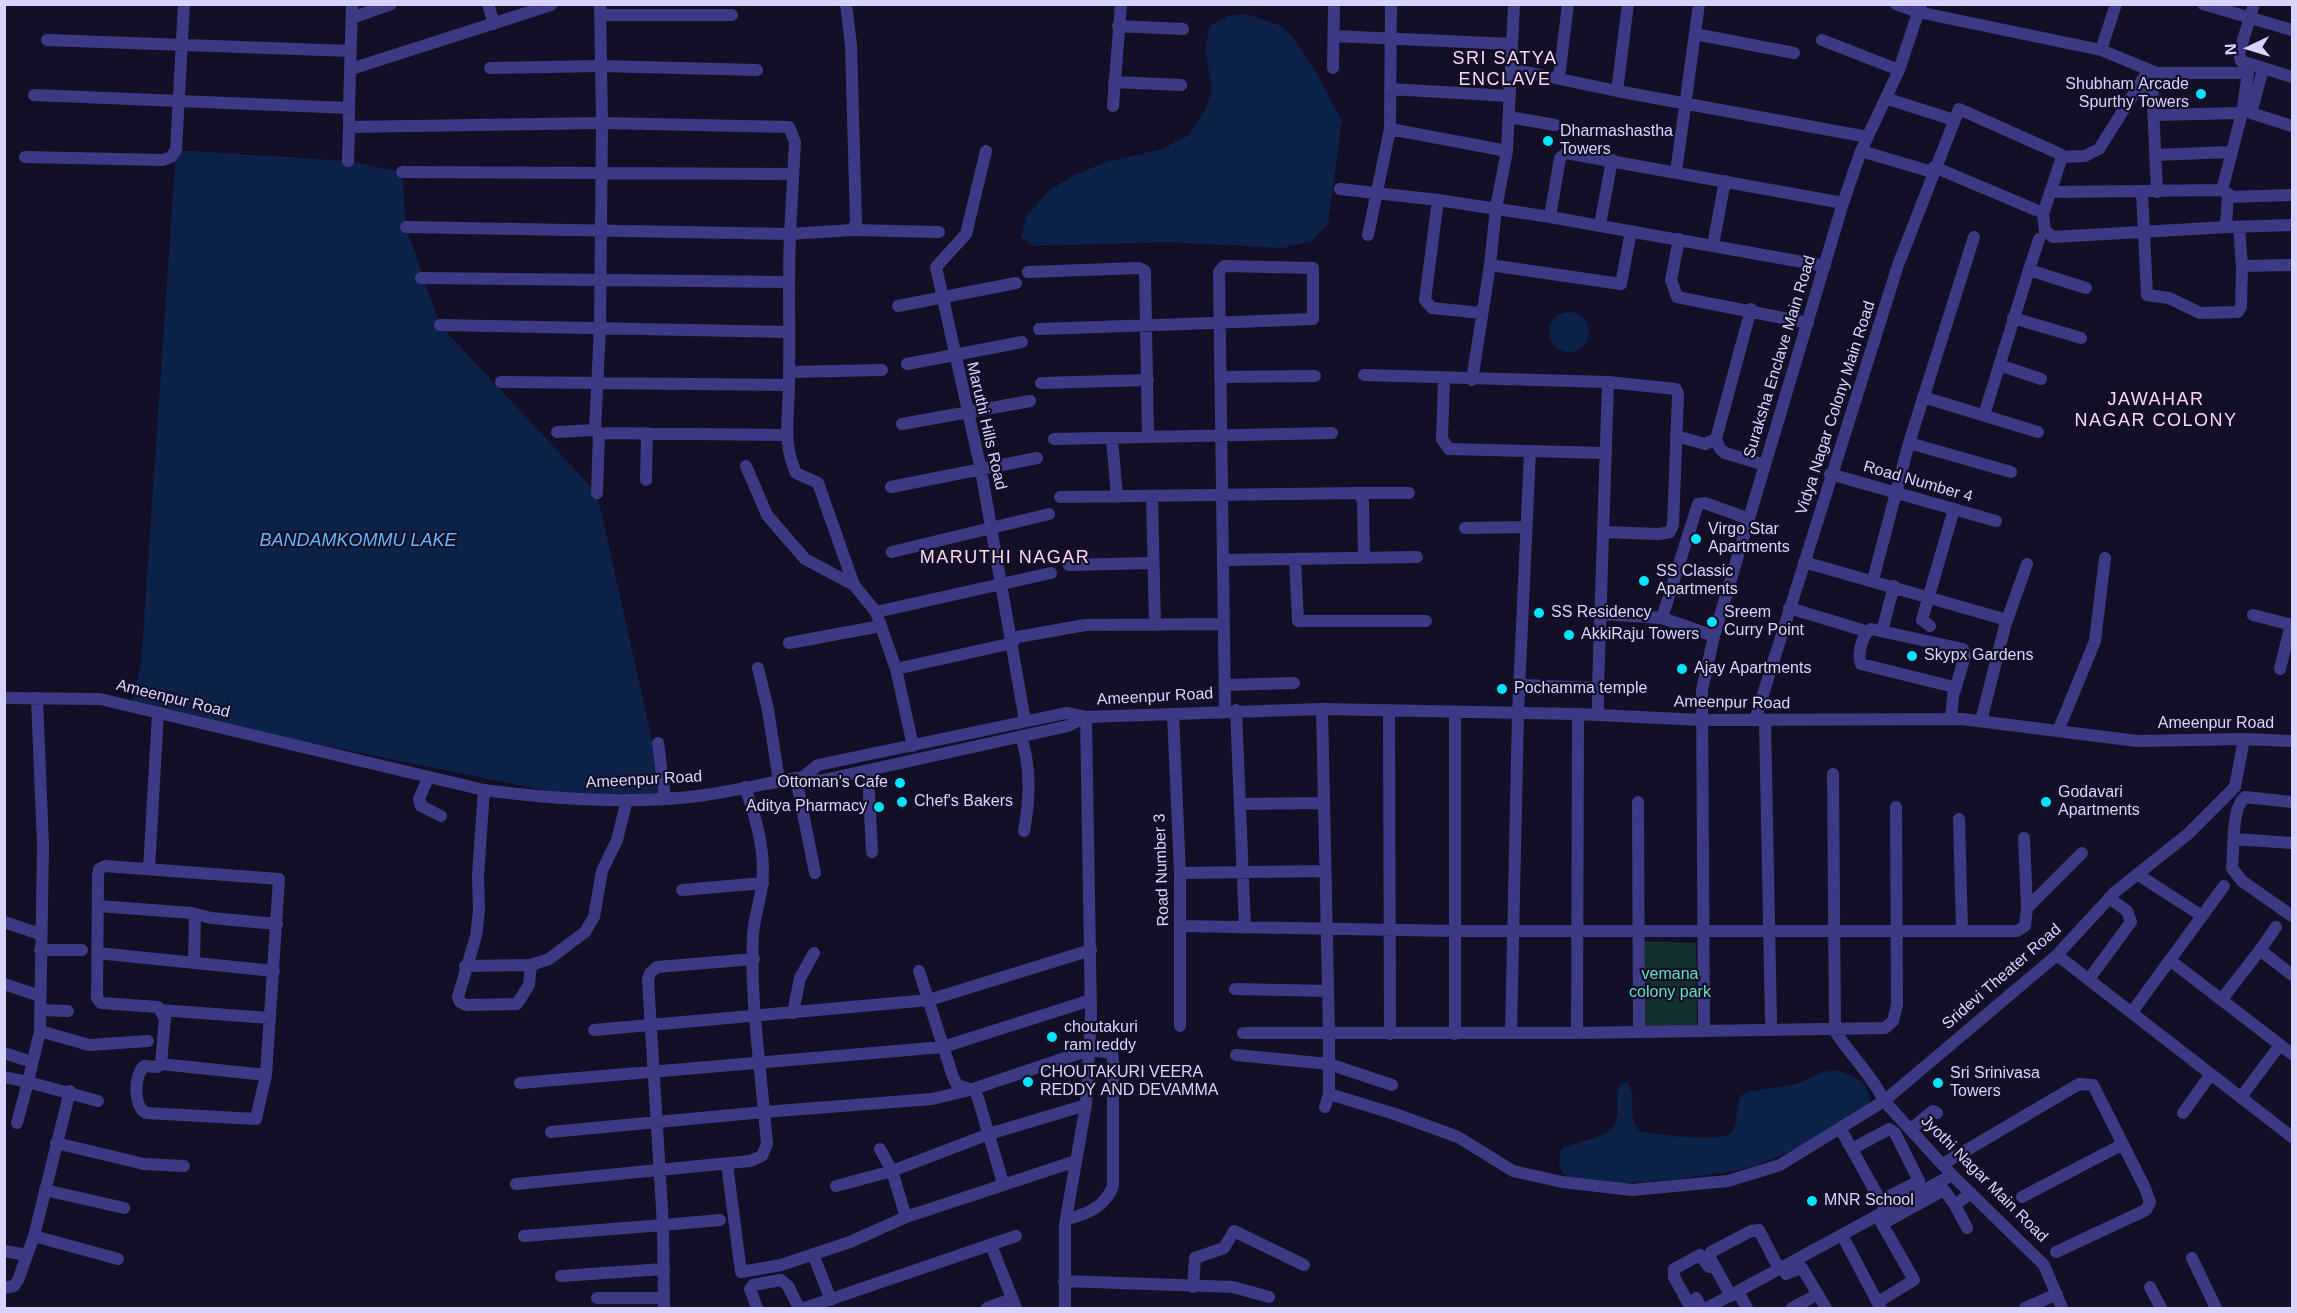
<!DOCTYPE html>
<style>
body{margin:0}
#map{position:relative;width:2297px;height:1313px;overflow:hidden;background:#130f26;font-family:Helvetica,sans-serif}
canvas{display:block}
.frame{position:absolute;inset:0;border:6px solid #d9d4ff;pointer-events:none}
.north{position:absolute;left:2219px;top:18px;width:60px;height:60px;-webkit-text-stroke:4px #130f26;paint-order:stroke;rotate:266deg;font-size:16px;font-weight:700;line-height:24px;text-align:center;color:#d9d4ff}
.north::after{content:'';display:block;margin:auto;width:21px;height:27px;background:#d9d4ff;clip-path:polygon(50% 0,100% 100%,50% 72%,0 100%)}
</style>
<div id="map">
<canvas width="2297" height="1313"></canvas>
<div class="frame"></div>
<div class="north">N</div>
</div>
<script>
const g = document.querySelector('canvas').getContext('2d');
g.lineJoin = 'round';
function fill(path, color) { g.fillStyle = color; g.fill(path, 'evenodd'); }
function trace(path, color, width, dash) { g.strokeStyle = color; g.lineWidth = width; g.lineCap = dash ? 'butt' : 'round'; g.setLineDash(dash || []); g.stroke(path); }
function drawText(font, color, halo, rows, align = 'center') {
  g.font = font + ' Helvetica,sans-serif'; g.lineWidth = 4.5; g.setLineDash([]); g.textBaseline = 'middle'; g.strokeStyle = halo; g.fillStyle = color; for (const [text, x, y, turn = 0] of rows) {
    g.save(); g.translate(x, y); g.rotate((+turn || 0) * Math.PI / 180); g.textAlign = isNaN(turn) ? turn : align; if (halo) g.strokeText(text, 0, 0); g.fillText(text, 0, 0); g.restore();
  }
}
fill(new Path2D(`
 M1643,941L1696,943L1697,1026L1643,1031Z`), '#12302f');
fill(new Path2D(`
 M1247,14L1279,25L1292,36L1316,72L1342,121L1328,224L1312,241L1282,248L1167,242L1033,246L1021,237L1027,215L1050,190L1074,175L1107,162L1162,149L1189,135L1204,113L1212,90L1205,48L1210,26L1228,16Z
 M176,150L348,161L402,172L406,227L440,325L597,493L665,798L586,799L131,706L141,665Z
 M1549 332a20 20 0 1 1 40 0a20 20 0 1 1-40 0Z
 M1836,1070C1854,1077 1869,1080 1870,1102L1862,1111C1836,1127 1810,1144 1782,1155C1768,1161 1752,1167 1738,1170C1710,1175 1579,1196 1562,1172C1558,1165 1560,1157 1561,1150C1577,1139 1614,1140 1617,1117C1619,1106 1614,1093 1621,1083L1627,1082C1639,1098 1625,1118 1641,1132C1656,1134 1722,1143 1731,1133C1738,1124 1737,1107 1740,1096C1757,1087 1777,1089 1796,1084C1811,1079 1819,1071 1836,1070Z`), '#0c2248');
trace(new Path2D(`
 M488,4L494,24
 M846,4L851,45L856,223L852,230L790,234C788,283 790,333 789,382C789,415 782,442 796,473L818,483L854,585L876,612L896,669L913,746
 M1896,4L1918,12L2101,50L2157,73H2248L2242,113L2222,190
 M2203,4L2292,30
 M2254,4L2239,53L2241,61L2292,77
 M600,15H732
 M352,18L391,4
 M1118,26L1183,29
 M1695,34L1794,53
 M1334,36L1511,44
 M47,40L351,51
 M1822,40L1899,70
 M2101,50L2116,4
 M490,68L601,66L757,70
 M1333,68L1334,4
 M351,69L551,5
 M1512,69L1617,91L1868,137
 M2263,69L2251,113L2292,126
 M2148,71L2099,149L2085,156L2062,157L2043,214L2045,231L2053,237L2228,227
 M1559,78L1568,4
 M1114,82L1181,85
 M1390,89L1510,96
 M2137,89L2152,83L2157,192
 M1617,91L1628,4
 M34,95L349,108V127L602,123L600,327L595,430L599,433L786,435
 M1888,99L1954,120
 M1113,106L1121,4
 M349,108L352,4
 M2155,115L2242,113
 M1509,117L1555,125
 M1390,129L1507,151
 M986,151L966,234L936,267L981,470L1025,721
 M1861,151L1932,172
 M2156,155L2230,152
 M25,157L163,160L171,157L176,150L184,4
 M348,161L349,127
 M1934,167L2036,210
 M402,172L793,174
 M1676,172L1699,4
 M1340,189L1438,200L1550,217L1825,266
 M2052,192L2222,190L2231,196
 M2142,192L2147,295L2169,298L2200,313L2238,312L2241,307L2242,266
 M2292,195L2228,197L2226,224L2231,227L2292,225
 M1438,200L1425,300L1432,308L1481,313
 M1550,217L1560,158L1566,153L1843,203
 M1600,225L1612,160
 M406,227L790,234L795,142L789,127L602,123L600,4
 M2239,227L2242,266L2292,265
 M852,230L939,232
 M1368,235L1390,129L1391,4
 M1679,239L1671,280L1677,297L1808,323
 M1713,245L1725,181
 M1490,265L1621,284L1631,231
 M2029,270L2039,239
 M1028,272L1139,268L1145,271L1148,437
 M421,278L788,282
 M898,306L1016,283
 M1751,309L1716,439L1720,449L1725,453L1765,465
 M2013,318L2081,338
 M440,325L789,332
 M1039,329C1130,326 1222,323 1313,319V268L1224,266L1219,272C1221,418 1223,564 1225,710
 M907,364L1022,342
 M1999,365L2041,379
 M789,372L882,370
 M1364,375L1608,382L1676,389L1678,395L1673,525L1670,532L1659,534L1603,532
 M1220,377L1315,376
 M1444,379L1442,439L1449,449L1606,453
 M1472,380L1490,265L1496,208L1507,151L1514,4
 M501,382L789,385
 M1041,383L1148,380
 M1923,397L2038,432
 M1984,415L2029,270L2086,288
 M902,424L1030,401
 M557,432L595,430
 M1676,436L1705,444L1716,439
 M1054,439L1332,433
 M1112,439L1117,497
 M1909,443L2011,472
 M746,466L767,515L805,559L854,585
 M1830,474L1996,521
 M646,480L647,433
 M891,487L1037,458
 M597,493L599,433
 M1359,493H1409
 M1060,497L1359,493L1363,501L1364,557
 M1152,497L1155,625
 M1465,528L1526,527
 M892,552L1049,514
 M1295,559L1298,621H1426
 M1223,560L1417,557
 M1804,562L2007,620
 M1069,565L1153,563
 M1873,580L1909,443L1974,237
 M1789,608L1862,630
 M876,612L1051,573
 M1601,614L1662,618
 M2253,615L2292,625
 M1930,626L1922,620L1954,509
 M1882,631L1894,586
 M1714,636L1662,618L1698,504L1705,503L1749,519
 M1012,638L1085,625L1224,624
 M789,643L881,626
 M758,668L768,710L779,781
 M896,669L1013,643
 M2280,669L2291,624
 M1225,685L1294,683
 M1521,685L1598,688L1608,382
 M4,698L100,699L484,790C552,799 621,804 690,797C728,793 766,783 803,777L819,781L1068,726L1086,717L1322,709L1578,714L1701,720L1962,719L2137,741L2244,739L2292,741
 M37,698L43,846L40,1031L28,1082L98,1101
 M1322,709L1329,1033V1094L1325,1107
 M1236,710L1245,928
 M1389,710L1390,1034
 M1455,712V1034
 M1173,714L1180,873V1026
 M1598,715V688
 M1951,719L1954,687L1861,664C1857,654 1862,635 1871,629L1963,649L1965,656L1955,690
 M1755,720L1898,265L1959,109L2060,154
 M1765,721L1771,1021
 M1981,721L2005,626L2027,564
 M2058,731L2095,641L2105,558
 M1021,736C1031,768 1030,798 1024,831
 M658,743L665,798
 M868,772L872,852
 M1833,774L1835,1031C1850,1055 1872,1075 1884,1101L1952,1175L2044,1265L2062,1308
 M803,777L818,765L1066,713L1086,717
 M428,778L419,799L421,806L441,816
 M796,778L815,873
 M745,787C756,818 766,852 762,885C760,902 754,918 753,935C750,994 759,1054 764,1112L932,1099L970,1090L1089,1050L1112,1053L1113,1060V1186C1105,1207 1086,1215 1066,1219
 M484,790L478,875L479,911L476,936L458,997L460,1002L466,1005L517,1004L529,985L531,965
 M1638,802L1639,1032
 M2292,802L2245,797C2231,808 2234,851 2232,868L2242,881L2292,916
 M1240,804L1324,803
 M1959,819L1962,930
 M2235,839L2292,843
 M105,866L279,879L266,1075L256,1119L146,1113C133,1106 134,1075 144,1066L157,1067L161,1064L165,1018L158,1007L101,1003L97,998L98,875L99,869Z
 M149,869L158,713
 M1180,873L1325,871
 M2137,874L2202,916
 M682,890L763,883
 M98,906L192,913L211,918L277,924
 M2027,908L2082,853
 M4,922L40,934
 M1180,926L1455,931H2017L2025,926L2027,908L2024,838
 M40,950H82
 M2260,950L2276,927
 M97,953L274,971
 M2057,955L2292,1137
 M2171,961L2292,1054
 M194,963L195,914
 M465,966L531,965L549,959L585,932L594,917L602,871L617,840L627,800
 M919,971L953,1077L957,1085L975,1091L978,1098L1003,1183
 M2089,979L2131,922L2127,911L2109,898
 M4,984L40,996
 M1235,989L1328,991
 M2222,999L2260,950L2292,975
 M40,1010L68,1011
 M160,1010L270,1018
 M2132,1012L2224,886
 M793,1013L800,978L814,953
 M594,1030L929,1000L1091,950
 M40,1031L89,1045L148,1041
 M1704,1031L1702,690L1714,636L1843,203L1861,151L1899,70L1921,4
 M1243,1033H1577L1885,1028L1893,1021L1897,1005L1896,807
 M1511,1033L1518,713L1530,451
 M1577,1033L1578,714
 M4,1053L32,1062
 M1236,1055L1329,1064L1392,1085
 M161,1064L266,1075
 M4,1077L28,1082L17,1123
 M520,1083L943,1047L1091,1000
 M70,1091L34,1236L118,1259
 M1329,1094L1395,1114L1458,1137L1513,1171L1562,1182L1632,1190L1728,1181L1780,1165L1884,1101L2057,955L2115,892L2188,834L2235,787L2244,739
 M2241,1097L2280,1045
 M2183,1113L2211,1074
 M1840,1128L1884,1207
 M1911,1129L1933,1111L1937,1113
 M56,1143L144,1164L184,1166
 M880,1149L892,1171L906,1217
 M1852,1149L1889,1129L1895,1133L1919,1181L1881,1200
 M727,1164L741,1272L781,1265L850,1242L906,1217L1076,1161
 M1943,1164L2079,1084L2093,1085L2145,1188L2150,1202L2146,1210L2056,1252
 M516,1184L750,1161L762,1156L767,1144L764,1112L551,1132
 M836,1186L892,1171L989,1134L1086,1105
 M45,1190L124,1208
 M2022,1197L2123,1144
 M1955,1205L1967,1228
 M1877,1215L1914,1280L1878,1302
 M720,1220L663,1225L648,980L650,973L657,967L754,959
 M1882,1224L1944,1190L1955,1205L1971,1193
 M1842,1235L1880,1307
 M524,1236L663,1225L664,1308
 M991,1245L1016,1308
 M4,1251L27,1255
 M813,1254L831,1300
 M2192,1258L2216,1308
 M1786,1274L1802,1268L1826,1308
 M561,1276L664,1269
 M1064,1281L1233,1287L1269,1297
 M1193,1287L1195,1258L1224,1248L1234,1231L1304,1265
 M2150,1287L2161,1308
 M4,1288L14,1286L18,1280L34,1236
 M1738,1292L1747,1308
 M1731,1296L1709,1256L1711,1252L1751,1231L1759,1230L1779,1269
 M597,1298H663
 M1696,1298L1701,1308
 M757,1308L750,1289L753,1285L781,1280L788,1286L799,1308
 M805,1308L1016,1236
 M987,1308L1011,1299
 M1065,1308V1224L1086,1105L1091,1015L1086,717
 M1691,1308L1674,1277V1269L1700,1255L1709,1267
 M1707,1308L1952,1175
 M1792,1308L1818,1294
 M2025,1308L2057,1294`), '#3d3a85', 12);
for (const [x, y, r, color] of [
 [2201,94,6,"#00e5ff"],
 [1548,141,6,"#00e5ff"],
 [1696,539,6,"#00e5ff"],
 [1644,581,6,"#00e5ff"],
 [1539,613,6,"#00e5ff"],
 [1712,622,6,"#00e5ff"],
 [1569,635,6,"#00e5ff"],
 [1912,656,6,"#00e5ff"],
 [1682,669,6,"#00e5ff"],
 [1502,689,6,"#00e5ff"],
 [900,783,6,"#00e5ff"],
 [902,802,6,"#00e5ff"],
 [2046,802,6,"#00e5ff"],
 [879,807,6,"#00e5ff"],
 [1052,1037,6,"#00e5ff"],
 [1028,1082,6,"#00e5ff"],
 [1938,1083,6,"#00e5ff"],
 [1812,1201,6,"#00e5ff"]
]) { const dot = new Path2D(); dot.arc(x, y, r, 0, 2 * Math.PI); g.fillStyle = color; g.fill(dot); trace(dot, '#130f26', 2); }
drawText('16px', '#d9d4ff', '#130f26', [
 ["Shubham Arcade",2189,85,"right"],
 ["Spurthy Towers",2189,103,"right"],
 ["Dharmashastha",1560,132],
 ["Towers",1560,150],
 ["Virgo Star",1708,530],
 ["Apartments",1708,548],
 ["SS Classic",1656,572],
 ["Apartments",1656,590],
 ["SS Residency",1551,613],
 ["Sreem",1724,613],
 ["Curry Point",1724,631],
 ["AkkiRaju Towers",1581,635],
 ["Skypx Gardens",1924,656],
 ["Ajay Apartments",1694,669],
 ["Pochamma temple",1514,689],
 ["Ottoman's Cafe",888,783,"right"],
 ["Godavari",2058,793],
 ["Apartments",2058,811],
 ["Chef's Bakers",914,802],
 ["Aditya Pharmacy",867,807,"right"],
 ["choutakuri",1064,1028],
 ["ram reddy",1064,1046],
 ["CHOUTAKURI VEERA",1040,1073],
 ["REDDY AND DEVAMMA",1040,1091],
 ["Sri Srinivasa",1950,1074],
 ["Towers",1950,1092],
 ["MNR School",1824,1201]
], 'left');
drawText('16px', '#d9d4ff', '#130f26', [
 ["Suraksha Enclave Main Road",1780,357,-73],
 ["Vidya Nagar Colony Main Road",1836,408,-72],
 ["Maruthi Hills Road",986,426,77],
 ["Road Number 4",1918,482,16],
 ["Ameenpur Road",1155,697,-3],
 ["Ameenpur Road",173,699,14],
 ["Ameenpur Road",1732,703,1],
 ["Ameenpur Road",2216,724],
 ["Ameenpur Road",644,780,-3],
 ["Road Number 3",1162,870,-92],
 ["Sridevi Theater Road",2002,977,-41],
 ["Jyothi Nagar Main Road",1984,1179,45]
]);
drawText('16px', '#5fe0c0', '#130f26', [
 ["vemana",1670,975],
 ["colony park",1670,993]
]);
g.letterSpacing = '1.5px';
drawText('18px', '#ffd6f0', '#130f26', [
 ["SRI SATYA",1505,59],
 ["ENCLAVE",1505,80],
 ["JAWAHAR",2156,400],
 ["NAGAR COLONY",2156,421],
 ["MARUTHI NAGAR",1005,558]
]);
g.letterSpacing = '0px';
drawText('italic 18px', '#62b6ff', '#130f26', [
 ["BANDAMKOMMU LAKE",358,541]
]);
</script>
